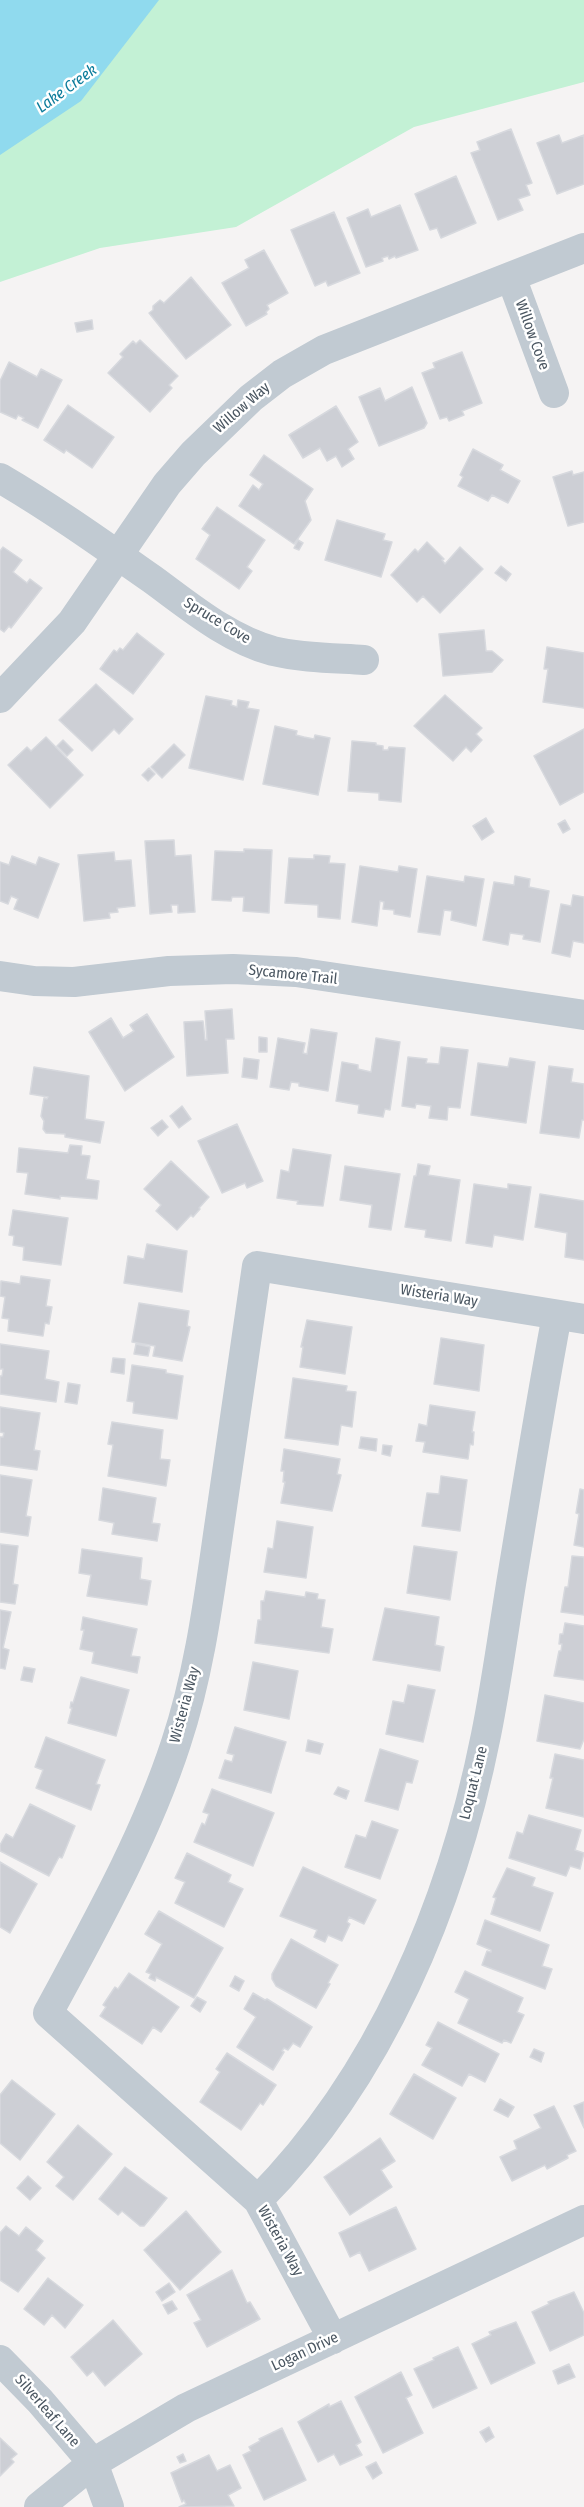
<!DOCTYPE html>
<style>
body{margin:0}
canvas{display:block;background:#f5f3f3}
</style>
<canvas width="584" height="2507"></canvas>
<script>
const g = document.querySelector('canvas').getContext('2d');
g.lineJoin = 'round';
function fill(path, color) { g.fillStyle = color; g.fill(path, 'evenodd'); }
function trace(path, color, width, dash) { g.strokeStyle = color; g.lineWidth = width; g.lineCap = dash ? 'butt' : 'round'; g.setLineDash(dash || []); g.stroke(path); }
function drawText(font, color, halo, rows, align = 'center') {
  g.font = font + ' "Fira Sans Condensed",sans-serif'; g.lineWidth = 5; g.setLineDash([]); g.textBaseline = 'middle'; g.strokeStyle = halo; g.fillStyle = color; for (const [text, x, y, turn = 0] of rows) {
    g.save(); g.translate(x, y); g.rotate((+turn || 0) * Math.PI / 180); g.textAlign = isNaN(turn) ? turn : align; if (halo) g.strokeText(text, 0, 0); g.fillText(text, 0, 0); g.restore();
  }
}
fill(new Path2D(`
 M0,0H584V82L414,127L236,227L100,248L0,282Z`), '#c3f1d5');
fill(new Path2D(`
 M0,0H159L81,101L0,155Z`), '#90daee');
const building = new Path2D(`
 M511,129L532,183L526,185L530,195L518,199L523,210L498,220L471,153L480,150L477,142Z
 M559,135L562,143L584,135V184L557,194L537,143Z
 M456,176L476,223L441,238L437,228L430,230L415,194Z
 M400,205L418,250L396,258L395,256L389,259L388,256L382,258L383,261L366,267L347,218L368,209L371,217Z
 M334,212L360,273L328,286L326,281L315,286L291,230Z
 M264,250L288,293L267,305L269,309L266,312L267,314L246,326L222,283L249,268L245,260Z
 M191,277L231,325L186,359L149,313L153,310V306L160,300L164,303Z
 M92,320L93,329L77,332L75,323Z
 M140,340L178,376L169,385L172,388L150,412L108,373L123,357L120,354L133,341L136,344Z
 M462,352L482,403L462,411L464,415L449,421L447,417L440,419L422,373L435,368L433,363Z
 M9,362L37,377L41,369L62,380L38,428L22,420L24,418L18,415L16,419L0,412V381Z
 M412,387L427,423L424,428L379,446L359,397L380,388L385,401Z
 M68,405L114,437L92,468L66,450L64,453L44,440Z
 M336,406L358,442L348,449L354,459L342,467L336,456L327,461L320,448L303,458L289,435Z
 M473,449L503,465L500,470L520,481L508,503L492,495L488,501L458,486L463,477L460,475Z
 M264,455L313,489L305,501L311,520L294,544L239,506L253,485L259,490L263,484L250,475Z
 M572,471L573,475L584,472V522L568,526L553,477Z
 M217,507L265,540L247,567L252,571L239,589L196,559L210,535L202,529Z
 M337,520L385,534L383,540L392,542L381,577L325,560Z
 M298,540L303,543L299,550L294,548Z
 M427,542L444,559L442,560L445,564L460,547L483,569L440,613L423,596L417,602L391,575L415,549L418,552Z
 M3,547L22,560L13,572L27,583L30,579L42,588L11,628L9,626L4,632L0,629V551Z
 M501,566L511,574L506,581L495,573Z
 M484,630L486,651H492L503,660L492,672L443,676L439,634Z
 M137,633L164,654L133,694L100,669L114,650L117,652L120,648L123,650Z
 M547,647L584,653V708L543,702L548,669H544Z
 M96,684L133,719L119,734L114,729L92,751L59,720Z
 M445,695L482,728L476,734L482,740L471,752L466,747L453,761L414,726Z
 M206,696L232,701L231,705L237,707L238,700L249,702L247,708L259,710L243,780L189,768Z
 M275,726L297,731L296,735L304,737L314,739L315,735L330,738L318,795L263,784Z
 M584,729V792L560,805L534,756Z
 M46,737L83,775L50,808L8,765L27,747L31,751Z
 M63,740L73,750L67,756L57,746Z
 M352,741L376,743V745L383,746V750H388L389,747L405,748L401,802L379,800V793L348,791Z
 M174,744L185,755L162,778L151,767Z
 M149,768L155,774L148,781L142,775Z
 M486,818L494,832L482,840L473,826Z
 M565,820L570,829L563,833L558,824Z
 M174,840L175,856L191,855L195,912L178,913V905H171L172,912L150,914L145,841Z
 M244,849L272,850L269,913L243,911L244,897H232L231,901L212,900L215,851L244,852Z
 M114,852L115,861L131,860L135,906L117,908L118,912L109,913L110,918L84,921L78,855Z
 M314,855L330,856L329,863L345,864L340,919L318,917V905L285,903L289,858L314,859Z
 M12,856L36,865L39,857L59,864L38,918L14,909L18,899L11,896L8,904L0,901V862L9,865Z
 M360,866L398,872L399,866L417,869L410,917L394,914V910L383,909L384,902L380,901L377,926L352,922Z
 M427,876L464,882L465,876L484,879L476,926L451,920L452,911L444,910L440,935L418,932Z
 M515,876L530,879L529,887L549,891L540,942L523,939L524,935L510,933L508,945L483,940L494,882L514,885Z
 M573,895L584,897V943L573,941L570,957L552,953L561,904L571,906Z
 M232,1009L234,1039H226L228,1073L187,1076L184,1022L203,1021L205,1040H207L205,1011Z
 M147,1014L174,1057L125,1091L89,1032L111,1018L123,1038L134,1031L130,1025Z
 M311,1029L337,1033L328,1091L299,1086V1083L291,1082L289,1090L270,1087L278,1038L305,1043L303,1053L307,1054Z
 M259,1037L267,1038V1052H259Z
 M376,1038L400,1042L390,1110L385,1109L383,1117L358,1113L359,1105L336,1101L342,1062L358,1065V1069L371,1072Z
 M441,1047L468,1050L460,1108L448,1107L447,1120L429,1118L431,1106L416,1104L415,1108L402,1106L408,1057L427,1059L426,1063L439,1064Z
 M244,1058L259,1060L257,1079L242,1077Z
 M510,1058L535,1062L526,1123L471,1115L478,1063L508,1067Z
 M549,1066L573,1069L571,1082L584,1084V1120H582L579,1138L540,1133Z
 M34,1067L89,1076L85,1119L104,1122L100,1143L65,1137V1134L46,1133L43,1129L44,1121L41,1116L44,1098L47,1099L48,1097L30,1094Z
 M182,1106L191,1119L179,1128L170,1116Z
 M162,1120L168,1127L158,1136L151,1128Z
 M237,1124L263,1181L247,1188L245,1183L222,1193L198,1141Z
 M70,1145L82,1146L81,1155L90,1156L86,1179L99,1181L97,1199L60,1196V1199L25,1194L28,1173L17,1172L19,1148L68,1153Z
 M293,1149L331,1155L323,1206L297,1204L298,1201L277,1198L281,1170L289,1172Z
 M171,1161L209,1197L199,1208L200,1209L193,1217L191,1215L177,1230L156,1211L161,1205L144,1189Z
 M418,1164L430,1166L428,1175L460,1180L451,1241L425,1237L426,1230L405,1227L414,1176H416Z
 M345,1166L400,1174L391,1230L369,1227L372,1205L340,1200Z
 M474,1184L508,1189V1184L531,1187L523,1240L494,1235L492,1247L466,1243Z
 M540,1194L584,1201V1260L565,1257L567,1233L535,1227Z
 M13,1210L68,1218L61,1265L23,1260L24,1247L13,1245L14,1236L9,1235Z
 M147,1244L187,1251L182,1292L124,1283L128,1256L144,1259Z
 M21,1276L50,1280L46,1306L52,1307L49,1324L45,1323L43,1336L8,1331L9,1319L2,1318L5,1297L0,1296L1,1281L20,1284Z
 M139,1303L189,1311L187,1326L190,1327L182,1361L153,1356L155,1346L132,1342Z
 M307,1320L352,1327L345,1374L300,1367L303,1347H301Z
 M441,1338L484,1345L479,1391L434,1384Z
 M0,1344L49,1351L45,1379L59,1382L56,1402L0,1394V1376H2L3,1369H0Z
 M136,1344L150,1347L148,1356L134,1354Z
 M113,1358L125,1359L124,1374L111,1372Z
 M132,1365L166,1370V1373L183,1376L177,1419L133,1413L134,1402L127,1401Z
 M293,1378L347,1386L346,1391L356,1392L352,1427L341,1425L338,1445L285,1438Z
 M68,1383L80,1385L77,1404L65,1402Z
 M430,1405L475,1412L472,1432H474L473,1445L470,1444L468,1459L423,1452L425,1442L416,1441L419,1424L427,1426Z
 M0,1407L40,1413L34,1450L40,1451L37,1470L0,1465V1437H3L4,1433L0,1432Z
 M112,1422L163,1430L160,1459L170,1460L166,1486L108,1476L113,1445L108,1444Z
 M361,1437L377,1439L376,1451L359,1448Z
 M383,1445L392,1446L390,1456L382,1454Z
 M284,1449L340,1459L337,1474L341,1475L332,1511L281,1503L285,1482H283L284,1471H281Z
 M0,1475L32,1480L26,1516L31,1517L28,1536L0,1532Z
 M441,1476L467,1480L460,1531L422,1526L427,1493L439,1494Z
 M103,1488L156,1498L152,1523L160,1524L157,1541L112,1534L114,1523L99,1520Z
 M580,1489L584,1490V1547L574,1545L579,1514L576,1513Z
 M277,1521L313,1527L306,1578L264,1572L268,1548L273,1549Z
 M0,1544L18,1546L13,1584L18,1585L15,1604L0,1602Z
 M414,1546L457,1552L450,1600L407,1593Z
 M82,1549L142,1558L140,1579L151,1581L147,1605L87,1596L91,1575L79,1573Z
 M572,1556L584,1557V1615L561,1612L565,1587H568Z
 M266,1591L305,1597L306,1592L318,1594L317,1599L325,1600L321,1627L333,1629L329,1653L255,1643L258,1620H261V1601H264Z
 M385,1608L439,1617L435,1645L444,1647L440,1671L373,1660Z
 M0,1610L11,1612L3,1648L9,1650L5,1669L0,1668Z
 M83,1617L137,1629L131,1656L140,1657L137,1673L92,1663L94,1652L80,1649L84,1630H81Z
 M565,1623L584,1626V1680L554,1676L559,1651H561L562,1644H559L560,1634H563Z
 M253,1662L298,1671L289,1719L244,1710Z
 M24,1667L35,1669L32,1682L21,1680Z
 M81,1677L129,1690L116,1736L68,1723L72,1708H70L71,1702L73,1703Z
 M408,1685L435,1690L423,1742L386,1734L393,1701L404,1703Z
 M545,1695L584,1703V1739L580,1749L537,1741Z
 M235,1727L286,1742L271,1793L219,1778L225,1760L232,1762L234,1755L227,1753Z
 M46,1737L105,1760L96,1784L100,1785L91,1810L36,1788L43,1770L35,1767Z
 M308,1740L323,1744L320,1754L306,1751Z
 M380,1749L418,1761L412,1783L406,1782L398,1810L365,1801Z
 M555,1754L584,1760V1817L546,1808L553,1778H550Z
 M338,1787L349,1791L346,1799L334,1794Z
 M212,1789L274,1813L253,1866L194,1842L202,1823L205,1825L209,1814L203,1812Z
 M30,1804L75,1826L62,1858L59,1857L49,1876L0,1851V1845L6,1834L13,1838Z
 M529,1815L581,1830L575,1850L584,1853L580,1869L570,1866L566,1876L509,1858L517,1832L523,1834Z
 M372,1821L398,1830L380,1879L345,1867L356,1835L366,1838Z
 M187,1853L231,1875L228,1882L243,1889L224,1927L175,1903L185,1882L175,1878Z
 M0,1862L37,1884L10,1933L0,1927Z
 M303,1867L376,1900L364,1924L349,1917L347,1922L350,1924L342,1941L328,1935L325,1942L314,1937L317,1930L280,1916Z
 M507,1868L535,1878L532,1886L553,1893L540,1931L491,1914L496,1898L493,1897Z
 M159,1911L223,1948L194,1998L156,1977L155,1981L149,1978L151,1974L146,1972L162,1944L145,1934Z
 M485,1920L549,1945L542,1966L552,1969L545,1989L482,1965L487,1951L491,1952V1950L477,1944Z
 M291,1939L338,1965L328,1983L330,1984L316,2008L276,1986L272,1979V1974Z
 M465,1971L523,1998L517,2012L524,2015L511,2043L504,2040L502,2043L458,2023L469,1999L455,1992Z
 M129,1973L179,2007L161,2032L153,2027L142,2044L100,2016L106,2007L103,2005L115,1987L118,1989Z
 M235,1976L244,1981L239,1991L230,1986Z
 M253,1993L265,2000L267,1999L312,2027L300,2047L293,2043L288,2050L284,2048L282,2051L284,2052L273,2070L237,2047L256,2017L244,2009Z
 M197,1997L206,2002L200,2012L191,2006Z
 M438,2022L499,2054L485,2082L469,2074L462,2086L422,2065L432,2048L426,2045Z
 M534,2049L544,2053L541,2062L530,2057Z
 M227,2053L276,2085L263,2105L260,2103L241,2130L200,2102L220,2072L216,2069Z
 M414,2074L456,2098L433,2139L390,2114Z
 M12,2080L55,2114L20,2160L0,2143V2095Z
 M500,2099L514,2107L508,2117L494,2110Z
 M584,2102V2128L574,2106Z
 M554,2106L576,2151L567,2155L568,2158L547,2169L545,2165L512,2181L500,2157L517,2149L514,2141L541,2128L534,2115Z
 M78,2125L112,2154L73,2200L56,2186L64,2177L47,2162Z
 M380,2138L395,2161L381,2170L392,2187L350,2215L324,2177Z
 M125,2167L167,2198L144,2226H140L122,2211L118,2215L99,2199Z
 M28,2176L41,2188L30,2200L17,2188Z
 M396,2207L416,2249L369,2271L360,2252L350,2257L339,2233Z
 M186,2211L221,2252L180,2290L144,2250Z
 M6,2226L19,2236L26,2227L43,2241L36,2250L45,2258L18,2292L0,2280V2233Z
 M232,2270L247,2303L250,2302L260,2319L207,2347L194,2323L201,2320L187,2295Z
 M48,2278L83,2305L65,2328L52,2315L44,2325L24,2309Z
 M169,2283L175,2292L162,2301L156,2292Z
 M574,2292L584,2313V2335L550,2351L532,2312L549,2304L548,2302Z
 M172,2301L177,2309L168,2314L163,2305Z
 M113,2320L142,2354L105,2386L93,2371L87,2376L71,2357Z
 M516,2322L535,2363L491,2384L472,2344L491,2335L489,2332Z
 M458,2347L477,2388L433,2408L414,2369L434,2360L433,2358Z
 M569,2364L575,2377L558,2384L553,2371Z
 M401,2372L412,2395L406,2398L423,2433L383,2453L355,2397Z
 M341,2401L361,2442L356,2445L362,2455L340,2465L334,2454L318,2462L298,2422L329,2404V2407Z
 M489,2427L494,2437L486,2442L480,2432Z
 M282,2428L306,2480L264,2500L243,2455L251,2451L249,2447L260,2441L259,2439Z
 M0,2438L17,2454L11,2459L14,2462L0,2476Z
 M183,2454L186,2461L180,2463L177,2457Z
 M209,2455L217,2471L230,2465L241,2488L228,2495L234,2506L179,2507L186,2504L184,2500L182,2502L171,2473Z
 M376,2462L382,2473L373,2479L366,2467Z`);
fill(building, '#cdcfd5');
trace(building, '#d7d9de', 1.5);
trace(new Path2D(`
 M511,277L554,393
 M0,478C53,509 102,544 152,579C189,606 228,639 273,651C303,658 334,658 364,660
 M0,698L72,622L167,484L193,454L251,398L282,374L324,350L584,248
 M0,976L34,981L74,982L169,971L233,969L296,972L584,1015
 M258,2200C381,2076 452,1905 486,1735C496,1685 503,1634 511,1584C526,1494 540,1405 557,1315
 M333,2339L258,2200L48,2013C95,1926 145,1838 176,1743C200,1671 209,1596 220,1521C232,1436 245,1351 257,1266L584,1319
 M0,2360L40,2401L93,2463L109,2507
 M39,2507L93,2463L186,2408L584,2220`), '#c1cad2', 30);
drawText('15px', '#4a5661', '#fff', [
 ["Willow Cove",532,335,70],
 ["Willow Way",242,408,-41],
 ["Spruce Cove",217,621,31],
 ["Sycamore Trail",293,975,6],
 ["Wisteria Way",439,1296,9],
 ["Wisteria Way",185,1705,-75],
 ["Loquat Lane",474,1783,-76],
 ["Wisteria Way",280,2241,61],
 ["Logan Drive",305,2352,-25],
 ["Silverleaf Lane",47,2411,49]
]);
drawText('italic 16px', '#0c7c9b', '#fff', [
 ["Lake Creek",67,89,-36]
]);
</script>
